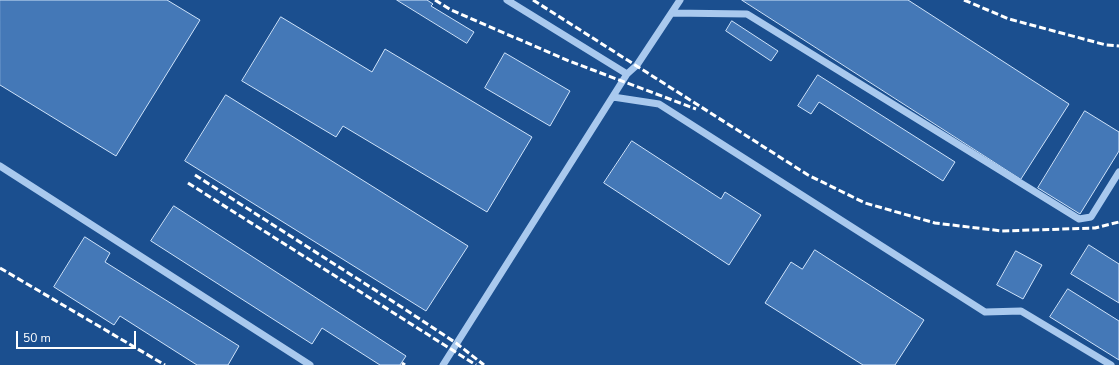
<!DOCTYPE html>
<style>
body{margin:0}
#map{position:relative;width:1119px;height:365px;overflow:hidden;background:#1b4f8f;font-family:"Nunito Sans",sans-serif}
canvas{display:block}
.scale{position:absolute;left:16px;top:331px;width:120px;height:18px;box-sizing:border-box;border:2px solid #fff;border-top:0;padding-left:5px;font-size:12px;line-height:14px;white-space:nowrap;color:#fff;-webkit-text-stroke:3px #1b4f8f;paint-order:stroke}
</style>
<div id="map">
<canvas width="1119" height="365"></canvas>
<div class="scale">50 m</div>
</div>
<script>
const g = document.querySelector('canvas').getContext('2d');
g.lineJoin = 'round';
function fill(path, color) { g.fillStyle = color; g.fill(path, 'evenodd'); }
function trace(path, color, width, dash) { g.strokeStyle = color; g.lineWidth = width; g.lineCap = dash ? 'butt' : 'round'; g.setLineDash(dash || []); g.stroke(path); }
const building = new Path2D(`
 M0,0H167L200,20L116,156L0,85Z
 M397,0H427L433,4L431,6L474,32L467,43Z
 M742,0H908L1069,104L1021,179Z
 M281,17L372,72L385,49L532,137L487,212L343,126L336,137L242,81Z
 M732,21L778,51L771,61L726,31Z
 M505,53L570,91L550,126L485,88Z
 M818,75L955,162L943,181L819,102L811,114L798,106Z
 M226,95L468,246L426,311L185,161Z
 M1085,111L1119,132V151L1080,214L1038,188Z
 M632,141L721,199L725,192L761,215L729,265L604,183Z
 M174,206L406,356L400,365H380L322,328L312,344L151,241Z
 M85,237L110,253L105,262L239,346L228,365H197L120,316L114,325L54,287Z
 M1089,245L1119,264V303L1071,274Z
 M815,250L924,320L895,365H863L765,303L791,262L802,269Z
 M1016,251L1042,265L1023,299L997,285Z
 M1068,289L1119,321V360L1050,317Z`);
fill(building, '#4478b7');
trace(building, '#cfe3fa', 1);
trace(new Path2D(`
 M507,0L627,74
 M672,13L747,14L1079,219L1091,217L1119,172
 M613,97L659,104L985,312L1021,311L1111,365
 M0,166L310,365
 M443,365L627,74L637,65L680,0`), '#a9c9ee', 7);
trace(new Path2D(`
 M435,0L451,10L569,61L696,109
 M533,0L808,175L865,203L935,223L1002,231L1095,228L1119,222
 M964,0L1009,19L1106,45L1119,46
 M195,175L400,306L456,343L484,365
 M188,183L476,365
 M0,268L165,365
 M402,363L405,365`), '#fff', 3, [7, 3]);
</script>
